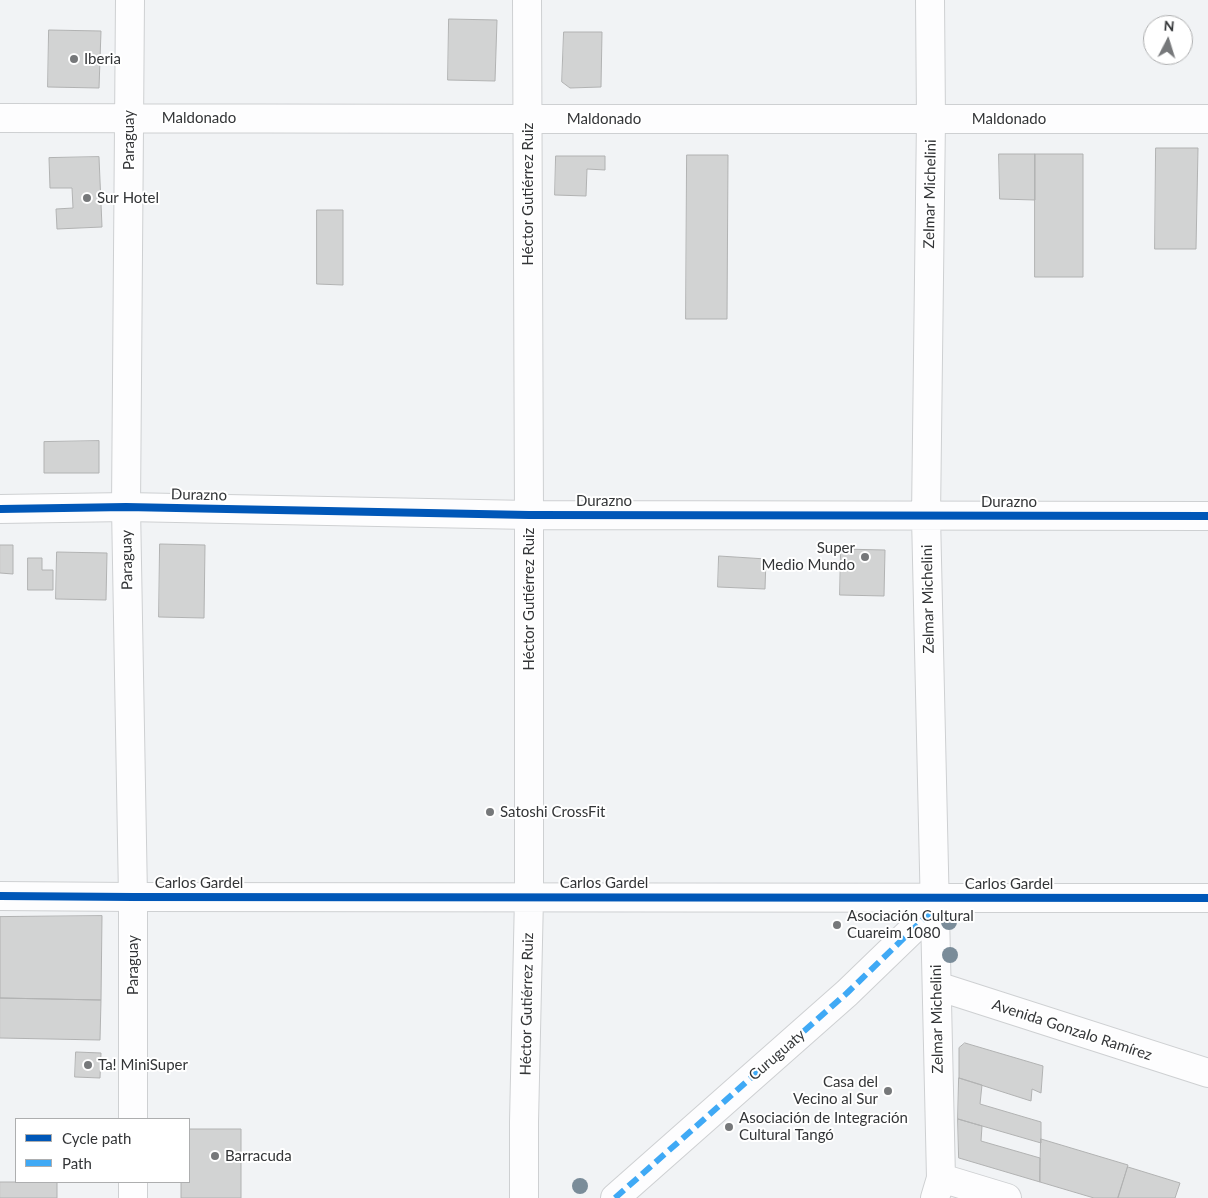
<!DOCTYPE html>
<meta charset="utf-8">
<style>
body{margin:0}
#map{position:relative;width:1208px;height:1198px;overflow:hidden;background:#f1f3f5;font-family:Lato,sans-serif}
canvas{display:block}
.legend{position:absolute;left:15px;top:1118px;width:175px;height:65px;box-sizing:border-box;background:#fff;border:1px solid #adaeaf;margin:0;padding:6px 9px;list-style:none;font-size:15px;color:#333537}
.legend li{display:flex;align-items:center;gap:10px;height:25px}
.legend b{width:25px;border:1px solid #adaeaf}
.north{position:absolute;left:1143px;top:15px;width:50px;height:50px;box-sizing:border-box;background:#fff;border:1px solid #adaeaf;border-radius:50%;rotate:5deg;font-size:14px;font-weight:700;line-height:20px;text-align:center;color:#333537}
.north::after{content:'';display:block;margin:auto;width:18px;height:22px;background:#76787a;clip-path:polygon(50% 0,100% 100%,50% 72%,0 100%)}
</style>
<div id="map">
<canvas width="1208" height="1198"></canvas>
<ul class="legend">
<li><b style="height:6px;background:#0057b8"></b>Cycle path</li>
<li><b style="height:6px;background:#3fa9f5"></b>Path</li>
</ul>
<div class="north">N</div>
</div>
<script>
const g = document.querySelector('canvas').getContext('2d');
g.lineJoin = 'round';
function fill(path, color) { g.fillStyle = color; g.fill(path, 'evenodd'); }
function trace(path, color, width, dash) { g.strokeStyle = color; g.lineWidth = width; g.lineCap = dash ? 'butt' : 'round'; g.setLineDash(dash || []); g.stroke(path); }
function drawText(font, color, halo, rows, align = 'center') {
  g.font = font + ' Lato,sans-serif'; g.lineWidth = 4; g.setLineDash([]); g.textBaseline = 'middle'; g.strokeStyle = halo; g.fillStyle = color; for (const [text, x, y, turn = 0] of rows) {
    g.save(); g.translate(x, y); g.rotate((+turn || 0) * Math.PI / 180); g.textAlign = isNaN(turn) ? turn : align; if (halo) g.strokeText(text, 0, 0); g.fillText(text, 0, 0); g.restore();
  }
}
const building = new Path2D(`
 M449,19L497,20L495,81L448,80Z
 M49,30L101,31L99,88L48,87Z
 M564,32H602L601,87L570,88L562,82Z
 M1156,148H1198L1196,249H1155Z
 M999,154H1035V200L1000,199Z
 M1035,154H1083V277H1035Z
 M687,155H728L727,319H686Z
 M556,156H605V170L587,169L586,196L555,195Z
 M99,157L102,227L57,229L56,209L73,208L72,188H50L49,158Z
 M317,210H343V285L317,284Z
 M99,441V473H44V442Z
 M160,544L205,545L204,618L159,617Z
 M0,545H13V574L0,573Z
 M841,549L885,550L884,596L840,595Z
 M57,552L107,553L106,600L56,599Z
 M719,556L766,559L765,589L718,587Z
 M28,558H42V570H53V590H28Z
 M102,916L101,1000L0,998V917Z
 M0,998L101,1000L100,1040L0,1038Z
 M965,1043L1043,1066L1041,1093L1032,1089L1031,1101L959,1078V1048Z
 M76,1052L101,1053L100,1078L75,1077Z
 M959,1078L982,1085L980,1104L1041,1122V1143L958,1119Z
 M958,1119L982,1126L981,1141L1040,1158V1182L959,1158Z
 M189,1129H241V1198H181V1182H189Z
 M1041,1139L1128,1165L1118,1198H1094L1040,1182Z
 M1128,1167L1180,1183L1175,1198H1118Z
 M0,1182H57V1198H0Z`);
fill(building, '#d2d3d3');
trace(building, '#b1b2b2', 1);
const street = new Path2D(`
 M930,0L931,119L926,516L941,1178L935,1198
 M0,509L126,507L529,515L1208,516
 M0,896L133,897L1208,898
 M937,986L1208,1073
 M941,1178L1007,1198
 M524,1198V1122L529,897V515L527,0
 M615,1198L847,993L935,908`);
const secondary = new Path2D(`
 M130,0L126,507L133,897V1119
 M0,118L528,119H1208
 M133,1198V1182`);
trace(street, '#ced0d2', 30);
trace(secondary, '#ced0d2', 30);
trace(street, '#fdfdfe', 28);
trace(secondary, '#fdfdfe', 28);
trace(new Path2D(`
 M615,1198L847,993L935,908`), '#3fa9f5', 6, [12, 6]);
trace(new Path2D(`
 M0,509L126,507L529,515L1208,516
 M0,896L133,897L1208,898`), '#0057b8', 8);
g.fillStyle = '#7a8c99';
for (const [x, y] of [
 [949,922],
 [950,955],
 [580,1186]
]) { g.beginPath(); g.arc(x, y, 8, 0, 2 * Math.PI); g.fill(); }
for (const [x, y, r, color] of [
 [74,59,5,"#76787a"],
 [87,198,5,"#76787a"],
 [865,557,5,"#76787a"],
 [490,812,5,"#76787a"],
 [837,925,5,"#76787a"],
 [88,1065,5,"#76787a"],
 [888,1091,5,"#76787a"],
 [729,1127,5,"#76787a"],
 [215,1156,5,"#76787a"]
]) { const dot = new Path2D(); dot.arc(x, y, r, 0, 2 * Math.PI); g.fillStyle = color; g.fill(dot); trace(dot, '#fff', 2); }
drawText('15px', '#333537', '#fff', [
 ["Iberia",84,59],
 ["Sur Hotel",97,198],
 ["Super",855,548,"right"],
 ["Medio Mundo",855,565,"right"],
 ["Satoshi CrossFit",500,812],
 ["Asociación Cultural",847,916],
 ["Cuareim 1080",847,933],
 ["Ta! MiniSuper",98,1065],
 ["Casa del",878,1082,"right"],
 ["Vecino al Sur",878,1099,"right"],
 ["Asociación de Integración",739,1118],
 ["Cultural Tangó",739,1135],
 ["Barracuda",225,1156]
], 'left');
drawText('15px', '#333537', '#fff', [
 ["Maldonado",199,118],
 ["Maldonado",604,119],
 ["Maldonado",1009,119],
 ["Paraguay",129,140,-90],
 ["Héctor Gutiérrez Ruiz",528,194,-90],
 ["Zelmar Michelini",930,194,-89],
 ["Durazno",199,495,1],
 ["Durazno",604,501],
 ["Durazno",1009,502],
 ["Paraguay",127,560,-91],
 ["Héctor Gutiérrez Ruiz",529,599,-90],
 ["Zelmar Michelini",928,599,-91],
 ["Carlos Gardel",199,883],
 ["Carlos Gardel",604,883],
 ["Carlos Gardel",1009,884],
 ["Paraguay",133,965,-90],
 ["Héctor Gutiérrez Ruiz",527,1004,-89],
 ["Zelmar Michelini",937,1019,-91],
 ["Avenida Gonzalo Ramírez",1072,1030,18],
 ["Curuguaty",777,1055,-41]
]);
</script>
